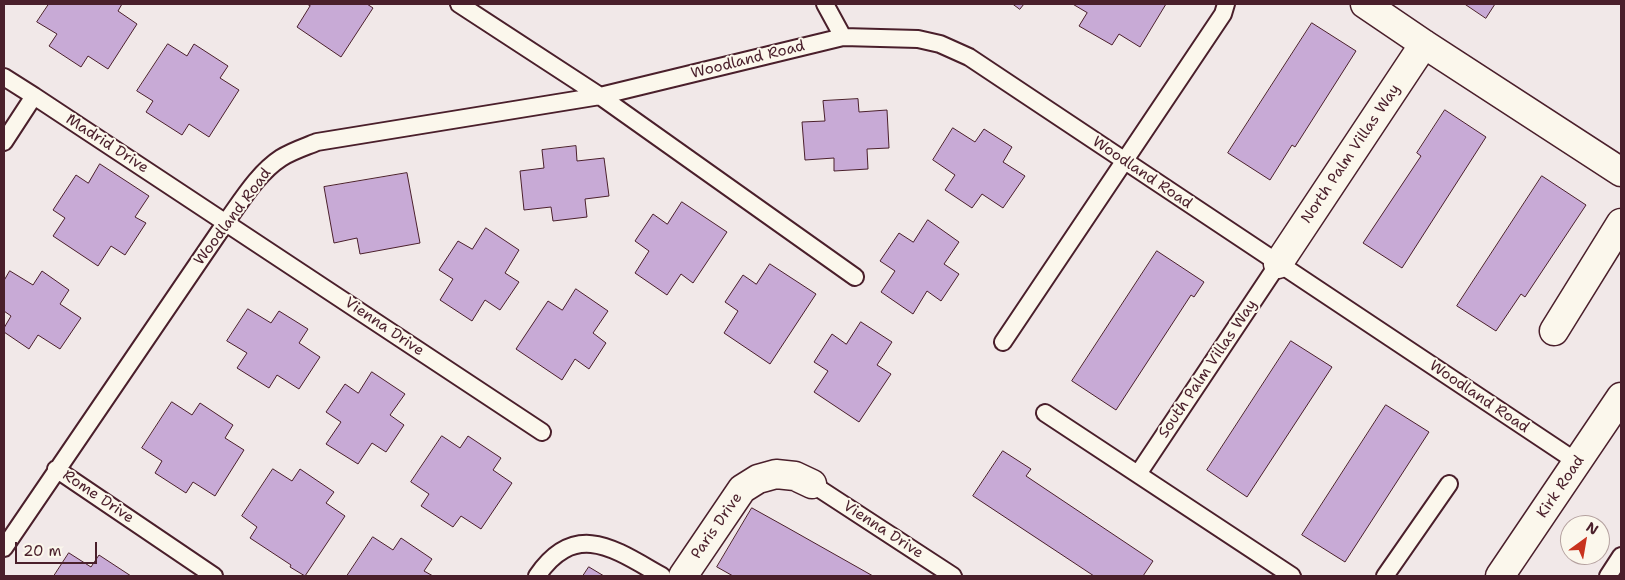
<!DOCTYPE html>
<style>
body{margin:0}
#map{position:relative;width:1625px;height:580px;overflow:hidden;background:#f1e8e8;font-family:"Shantell Sans",sans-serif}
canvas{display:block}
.frame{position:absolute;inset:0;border:5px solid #4a1f2b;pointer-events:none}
.north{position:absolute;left:1560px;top:515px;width:50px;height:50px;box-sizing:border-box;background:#fbf7ec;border:1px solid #b4a19f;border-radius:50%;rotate:32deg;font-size:14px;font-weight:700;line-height:20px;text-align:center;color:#4a1f2b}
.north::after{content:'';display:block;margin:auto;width:18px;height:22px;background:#c8321e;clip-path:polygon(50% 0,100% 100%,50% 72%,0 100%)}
.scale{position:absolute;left:15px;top:542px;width:82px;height:22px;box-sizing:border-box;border:2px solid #4a1f2b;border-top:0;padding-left:6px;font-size:15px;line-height:18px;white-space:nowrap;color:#4a1f2b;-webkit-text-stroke:4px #fbf7ec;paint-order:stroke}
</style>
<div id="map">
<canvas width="1625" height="580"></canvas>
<div class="frame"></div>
<div class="north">N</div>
<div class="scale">20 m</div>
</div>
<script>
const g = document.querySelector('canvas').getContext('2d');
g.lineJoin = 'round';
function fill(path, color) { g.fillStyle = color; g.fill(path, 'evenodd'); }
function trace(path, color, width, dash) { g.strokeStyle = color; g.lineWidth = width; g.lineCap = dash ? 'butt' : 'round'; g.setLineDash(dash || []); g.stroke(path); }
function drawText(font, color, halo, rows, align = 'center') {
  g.font = font + ' "Shantell Sans",sans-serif'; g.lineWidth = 4; g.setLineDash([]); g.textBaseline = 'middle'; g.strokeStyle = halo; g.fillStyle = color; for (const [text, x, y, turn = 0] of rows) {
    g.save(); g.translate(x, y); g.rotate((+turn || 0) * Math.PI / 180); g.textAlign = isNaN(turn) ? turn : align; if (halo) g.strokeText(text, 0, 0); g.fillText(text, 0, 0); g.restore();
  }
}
const building = new Path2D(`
 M49,4H122L118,11L137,24L108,69L88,56L81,67L49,46L57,34L37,22Z
 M307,4H367L373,8L341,57L297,27L310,6Z
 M1013,4H1024L1020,9Z
 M1073,4H1166L1140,47L1119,34L1112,45L1079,26L1087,13Z
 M1465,4H1495L1486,18Z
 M1312,23L1356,51L1295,147L1292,145L1270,180L1228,153Z
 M168,44L187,56L194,44L228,66L220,78L239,90L209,137L189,124L182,135L146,112L153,101L137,91Z
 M858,99L859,112L887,110L889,148L867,149L868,169L834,171V158L805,160L802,122L825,121L823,101Z
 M1445,110L1486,137L1402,268L1363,243L1421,156L1417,153Z
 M953,128L975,142L984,129L1012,147L1003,162L1025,176L1003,208L982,194L972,208L945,190L955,175L933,160Z
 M576,146L577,161L604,158L609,196L585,199L587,217L553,221L551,207L524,210L520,171L544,168L542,150Z
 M100,164L149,196L135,217L146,223L125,255L111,246L98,266L53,236L65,218L53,210L76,175L88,183Z
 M407,173L420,243L360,254L357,238L334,243L324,187Z
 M1542,176L1586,205L1525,297L1521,294L1496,331L1457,306Z
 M682,202L727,232L693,283L681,274L667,295L635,273L649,251L635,241L653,214L667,224Z
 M928,220L959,242L944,264L959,274L941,301L927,291L913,314L881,292L895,271L880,261L899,233L913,242Z
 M486,228L519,250L505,273L519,282L500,310L485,300L472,321L440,300L453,279L439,270L458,241L472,249Z
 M1157,251L1204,282L1194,297L1191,295L1116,410L1072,381Z
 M770,264L816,294L770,364L724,333L738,311L725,302L743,275L756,284Z
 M10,271L33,285L42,271L69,290L60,304L81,318L60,349L38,335L29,349L4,332V328L11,316L4,311V281Z
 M576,289L608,311L593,333L606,343L589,369L575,359L562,380L516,349L548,301L562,310Z
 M248,309L271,323L279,311L308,329L299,343L320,357L299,389L277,375L269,388L237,368L247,353L227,341Z
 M861,322L892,342L877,365L891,374L859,422L814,392L828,371L814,362L832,334L846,344Z
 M1291,341L1332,367L1247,497L1207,470Z
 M372,372L405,394L390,415L404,425L386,452L372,443L358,464L326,444L341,422L326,412L345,384L358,393Z
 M172,402L192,415L200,403L233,425L225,438L244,450L215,496L193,482L186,493L155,473L162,461L142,448Z
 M1386,405L1429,432L1345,562L1302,535Z
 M442,436L460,448L468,436L501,458L493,470L512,483L481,529L461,516L453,527L421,506L429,494L411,482Z
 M1003,451L1031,469L1026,476L1153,561L1143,576H1094L973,496Z
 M273,469L292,481L300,469L334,492L326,503L345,516L305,576L290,567L291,565L250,538L257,527L242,516Z
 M752,508L788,528L873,576H733L717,567Z
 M373,537L393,550L401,538L432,559L424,571L433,576H347Z
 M69,553L91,567L99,555L131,576H54Z
 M589,567L604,576H583Z`);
fill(building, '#c8aad6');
trace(building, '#4a1f2b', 1);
const lane = new Path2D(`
 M459,4L600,96L855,277
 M825,4L843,37
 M4,77L34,96
 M4,142L34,96L542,432
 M1003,342L1223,14L1226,4
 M1045,413L1292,576
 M56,469L214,576
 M1138,474L1278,264
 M812,484L953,576
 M4,548L226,222C242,200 258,173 281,158C292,151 305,147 317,142L600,96L843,37L918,39L940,44L969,57L1577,462
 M537,576C576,519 616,550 662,576
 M1385,576L1449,484
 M1608,576L1621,556`);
const street = new Path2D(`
 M1365,4L1424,44L1621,172
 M1278,264L1424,44
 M1554,331L1621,223
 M683,576L742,489L758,479L776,474L795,476L812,484`);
const secondary = new Path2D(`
 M1500,576L1621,397`);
trace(lane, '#4a1f2b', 20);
trace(street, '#4a1f2b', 31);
trace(secondary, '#4a1f2b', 31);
trace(lane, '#fbf7ec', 16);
trace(street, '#fbf7ec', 28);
trace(secondary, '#fbf7ec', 28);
drawText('15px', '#4a1f2b', '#fbf7ec', [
 ["Woodland Road",748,60,-14],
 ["Madrid Drive",107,144,33],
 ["North Palm Villas Way",1351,154,-56],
 ["Woodland Road",1142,173,34],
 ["Woodland Road",233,217,-53],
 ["Vienna Drive",384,327,34],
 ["South Palm Villas Way",1208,369,-56],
 ["Woodland Road",1479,397,34],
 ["Kirk Road",1561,487,-56],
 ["Rome Drive",98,497,34],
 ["Paris Drive",717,526,-55],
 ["Vienna Drive",883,530,33]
]);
</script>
